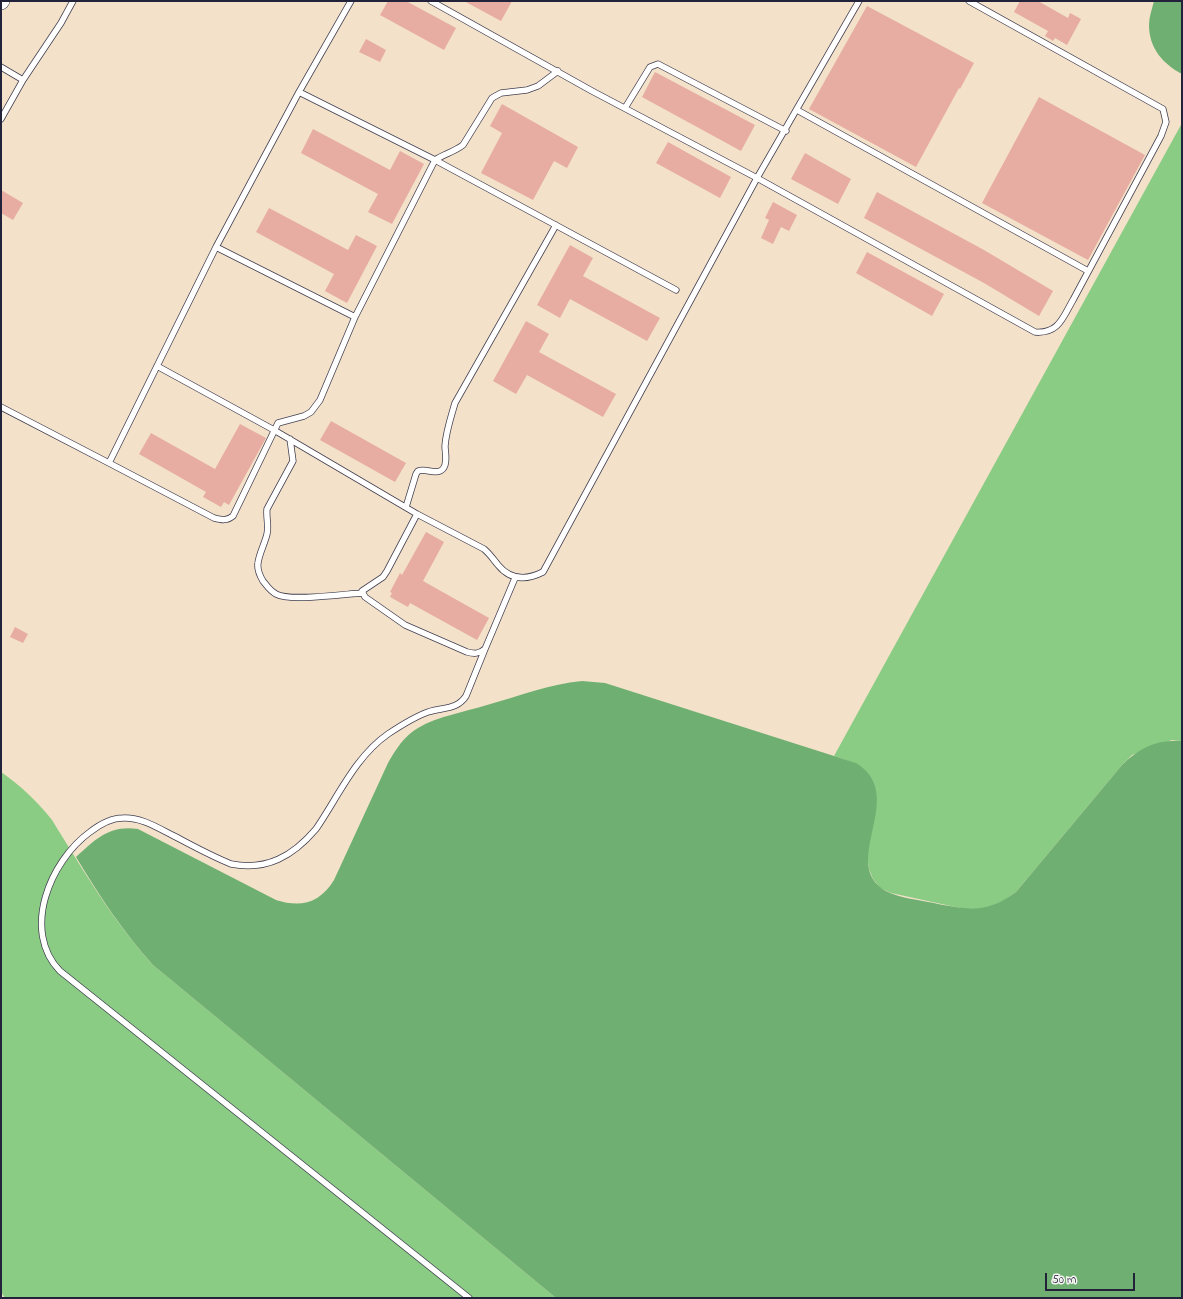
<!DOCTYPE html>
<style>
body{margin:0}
#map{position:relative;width:1183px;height:1299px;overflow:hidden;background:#f3e1c9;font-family:"Indie Flower",sans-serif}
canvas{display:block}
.frame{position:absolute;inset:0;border:2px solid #22223b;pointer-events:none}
.scale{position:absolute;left:1045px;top:1273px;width:90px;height:18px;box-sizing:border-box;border:2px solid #22223b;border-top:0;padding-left:5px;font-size:12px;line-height:14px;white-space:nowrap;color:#22223b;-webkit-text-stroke:3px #f6f6f2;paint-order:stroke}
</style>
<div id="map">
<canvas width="1183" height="1299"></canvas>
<div class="frame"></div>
<div class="scale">50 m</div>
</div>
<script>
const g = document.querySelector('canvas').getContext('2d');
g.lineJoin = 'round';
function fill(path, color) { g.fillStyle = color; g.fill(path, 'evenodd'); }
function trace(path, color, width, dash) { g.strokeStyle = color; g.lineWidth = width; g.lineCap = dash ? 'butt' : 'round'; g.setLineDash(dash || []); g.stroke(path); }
fill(new Path2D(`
 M1182,123V741L1172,740L1132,755L1122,765L1016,892L1003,901L990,907L975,909L960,908L891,893L880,888L873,879L869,869L855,763L834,756Z
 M1,772C21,786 37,801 52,820C83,870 113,921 153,965L556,1298H5L1,1292Z`), '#8acc84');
fill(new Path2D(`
 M1154,1H1182V74C1163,64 1149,48 1149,25C1149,17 1152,9 1154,1Z
 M582,681L605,683L856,763C907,794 844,857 880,887C892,898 923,900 938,904C972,910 987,913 1016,892L1122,765C1139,748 1158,739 1182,741V1298H556L153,965C123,932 99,895 76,857C96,839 109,825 138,829L276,900C301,908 320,903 334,880L388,763C396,749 404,736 418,728C438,716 465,712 487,705C519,696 550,684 582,681Z`), '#6fb072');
fill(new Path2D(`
 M388,1H406L456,28L444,50L380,15Z
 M464,1H512L501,21Z
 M1020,1H1038L1068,18L1070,13L1081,19L1067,45L1055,38L1053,41L1045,36L1048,31L1014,12Z
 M867,6L974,63L960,89L959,88L916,167L809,109Z
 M366,39L386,50L380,62L359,52Z
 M655,72L755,125L741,151L642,97Z
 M1039,97L1145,155L1088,260L982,203Z
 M502,104L578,147L567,168L554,161L533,200L481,173L502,133L490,126Z
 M313,129L390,170L400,151L424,164L392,224L368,212L378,194L301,153Z
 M668,142L731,177L720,198L656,163Z
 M805,153L851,179L838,204L791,179Z
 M1,190L23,203L13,220L1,213Z
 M877,192L984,250L1053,291L1039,316L984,283L864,218Z
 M773,202L797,215L789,231L781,227L773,244L761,238L769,220L765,218Z
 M269,208L348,250L356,235L377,246L347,303L325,291L334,274L256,232Z
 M570,245L593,258L583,276L660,318L647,341L570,299L560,318L537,305Z
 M867,252L944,294L932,316L856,273Z
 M526,321L549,334L539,352L616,394L603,417L527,375L516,394L493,381Z
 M331,421L406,463L395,482L320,440Z
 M240,424L266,438L229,505L224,502L221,507L203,497L206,492L139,454L151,433L215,469Z
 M426,532L444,542L423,581L489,618L477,640L410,603L408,607L390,597L392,593L390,592L400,573L402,575Z
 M15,627L28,634L23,643L10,637Z`), '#e7ada3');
const lane = new Path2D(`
 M351,1L299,92L216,247L109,463L214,518C222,520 227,521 233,516L278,423L304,416L311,412L320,400L355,317L435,160C444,154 454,152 463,145L492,98L501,93L527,90L538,86L558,71
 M431,1L592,91L757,178L1035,332C1059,334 1063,317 1073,300L1161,136L1166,122L1163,109L969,1
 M1,67L23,80
 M299,92L435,160L676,290
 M625,108L650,67L658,64L786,131
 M797,110L1088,271
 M1,119L23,80L61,23L73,1
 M216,247L355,317
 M157,366L274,430L417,514L484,549C490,554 493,559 498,565C511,581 527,580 543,572L757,178L859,1
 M1,407L109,463
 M290,439L293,461L267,509C266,518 269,525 267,534C265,543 259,554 258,563C257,569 260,576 263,581C267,586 270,591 276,594C289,602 345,594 362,593
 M406,507L416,474L418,471C426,468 432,474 440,471C443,470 444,468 445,465C447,458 445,452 445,446C446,431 451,417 455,403L556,225
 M417,514L387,571L383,577L362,591L365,597L405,625L467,652C474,654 479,654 485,649L515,578
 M469,1298L60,971C21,931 50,861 90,832C99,825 110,818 123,818C141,817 158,828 174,836C193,846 211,856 231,864C267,871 293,856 316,829C338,797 355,757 388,734C400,726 414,717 428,712C443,707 457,710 466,696L485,649`);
const secondary = new Path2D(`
 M1,2L2,1`);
trace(lane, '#413f50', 7);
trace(secondary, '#413f50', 16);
trace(lane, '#fff', 5.5);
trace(secondary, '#fff', 15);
</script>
